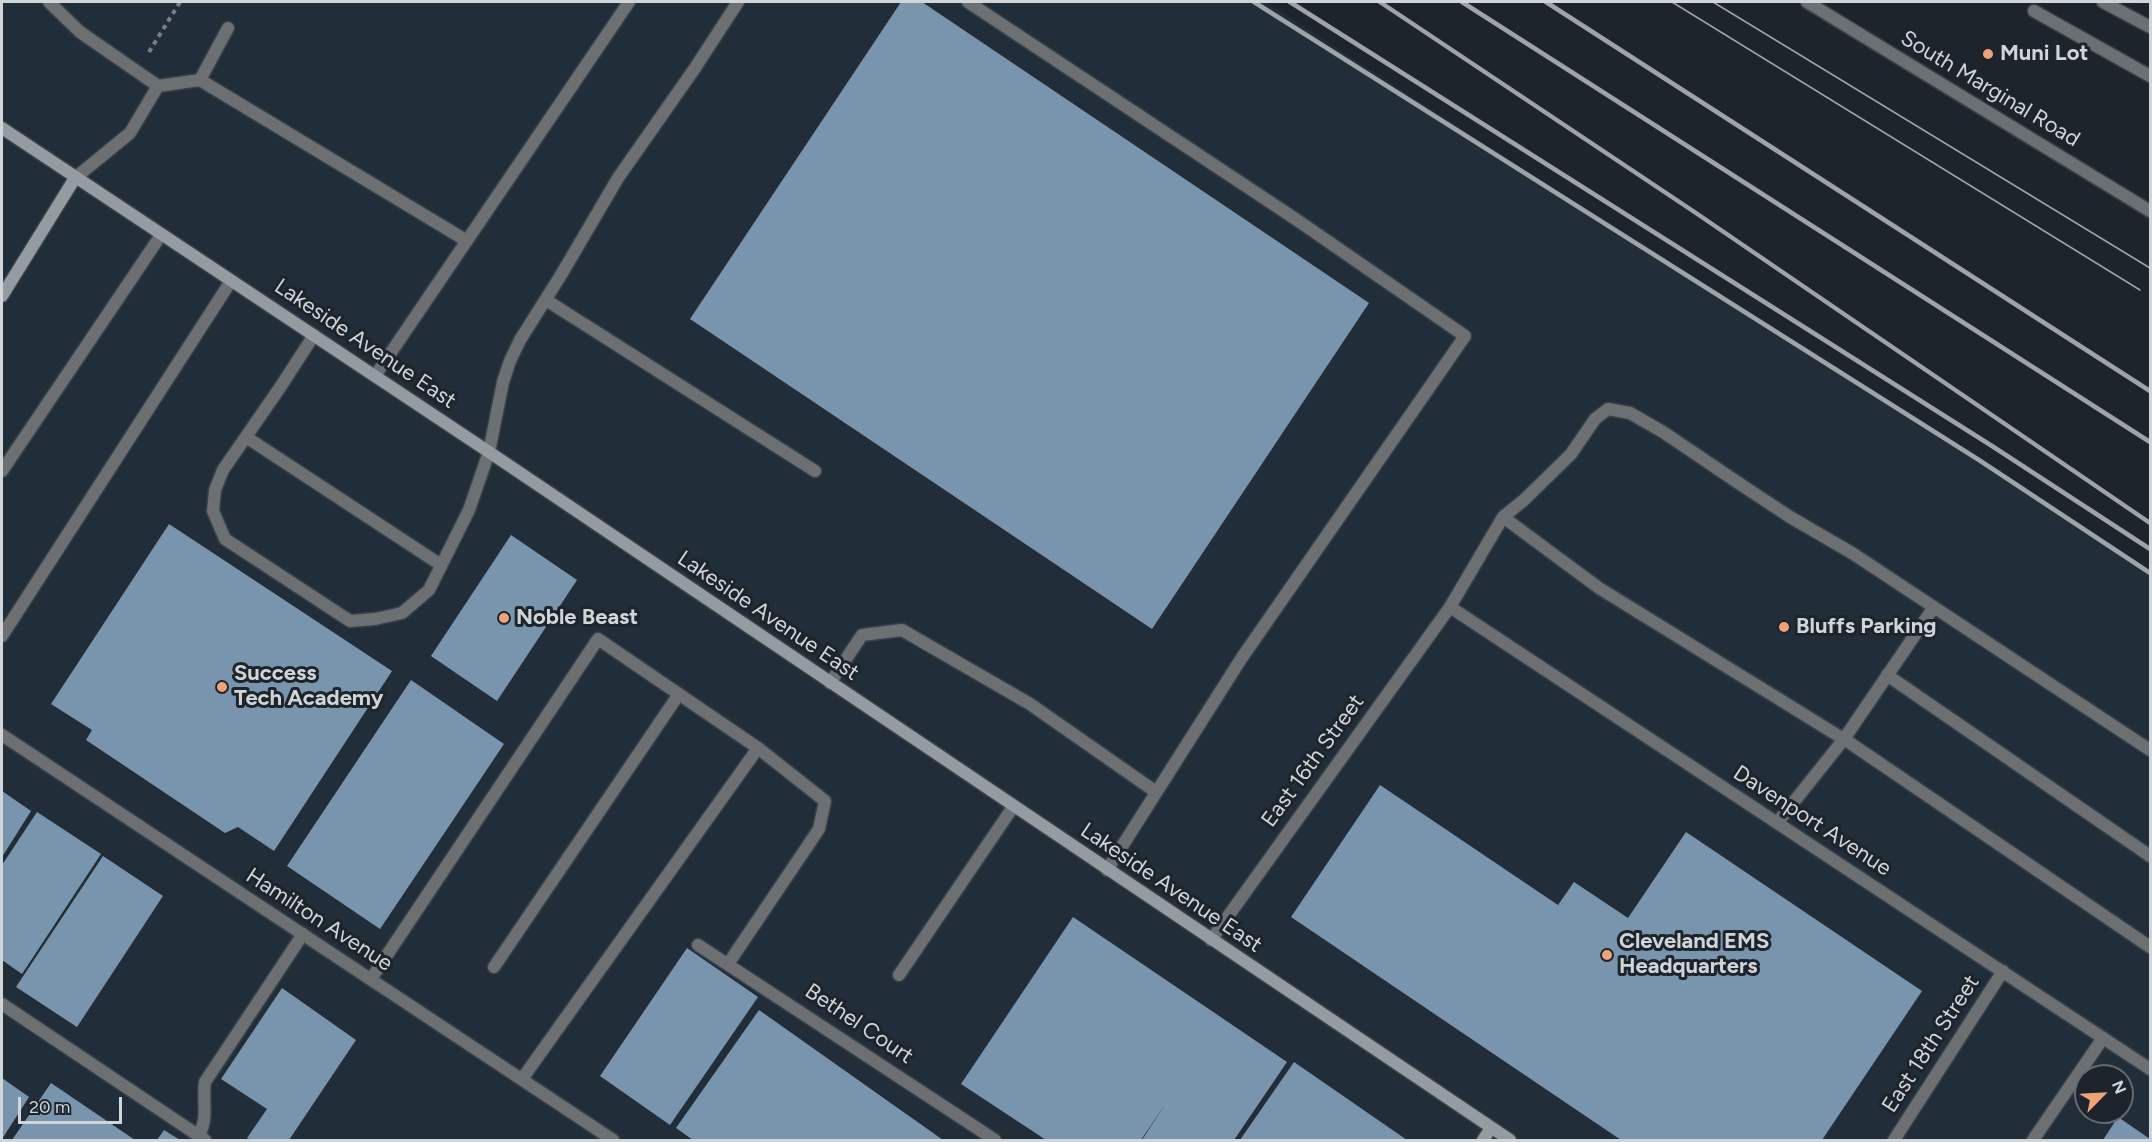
<!DOCTYPE html>
<style>
body{margin:0}
#map{position:relative;width:2152px;height:1142px;overflow:hidden;background:#1d242b;font-family:Figtree,sans-serif}
canvas{display:block}
.frame{position:absolute;inset:0;border:3px solid #d0d5d9;pointer-events:none}
.north{position:absolute;left:2074px;top:1064px;width:60px;height:60px;box-sizing:border-box;background:#1d242b;border:2px solid #656b71;border-radius:50%;rotate:66deg;font-size:16px;font-weight:700;line-height:24px;text-align:center;color:#d0d5d9}
.north::after{content:'';display:block;margin:auto;width:21px;height:27px;background:#efa377;clip-path:polygon(50% 0,100% 100%,50% 72%,0 100%)}
.scale{position:absolute;left:18px;top:1097px;width:104px;height:27px;box-sizing:border-box;border:3px solid #d0d5d9;border-top:0;padding-left:8px;font-size:18px;line-height:21px;white-space:nowrap;color:#d0d5d9;-webkit-text-stroke:4px #1d242b;paint-order:stroke}
</style>
<div id="map">
<canvas width="2152" height="1142"></canvas>
<div class="frame"></div>
<div class="north">N</div>
<div class="scale">20 m</div>
</div>
<script>
const g = document.querySelector('canvas').getContext('2d');
g.lineJoin = 'round';
function fill(path, color) { g.fillStyle = color; g.fill(path, 'evenodd'); }
function trace(path, color, width, dash) { g.strokeStyle = color; g.lineWidth = width; g.lineCap = dash ? 'butt' : 'round'; g.setLineDash(dash || []); g.stroke(path); }
function drawText(font, color, halo, rows, align = 'center') {
  g.font = font + ' Figtree,sans-serif'; g.lineWidth = 6; g.setLineDash([]); g.textBaseline = 'middle'; g.strokeStyle = halo; g.fillStyle = color; for (const [text, x, y, turn = 0] of rows) {
    g.save(); g.translate(x, y); g.rotate((+turn || 0) * Math.PI / 180); g.textAlign = isNaN(turn) ? turn : align; if (halo) g.strokeText(text, 0, 0); g.fillText(text, 0, 0); g.restore();
  }
}
fill(new Path2D(`
 M2,2H1266L1640,245L1979,460L2150,573V1140H2ZM2086,1076H2122V1112H2086Z`), '#212e39');
fill(new Path2D(`
 M901,2H922L1369,303L1152,629L690,319Z
 M169,524L392,671L274,851L238,827L225,833L86,740L92,730L51,704Z
 M511,535L577,580L497,701L431,656Z
 M411,680L504,744L380,929L287,866Z
 M1380,785L1558,905L1574,882L1628,918L1686,832L1922,991L1822,1140H1621L1291,917Z
 M2,791L31,811L2,857Z
 M37,812L101,854L22,974L2,960V865Z
 M103,856L163,896L77,1027L16,987Z
 M1073,917L1287,1062L1234,1140H1142L1166,1103L1141,1140H1046L961,1084Z
 M687,948L758,997L670,1125L600,1076Z
 M282,988L356,1040L289,1140H251L247,1138L267,1109L221,1079Z
 M759,1010L943,1140H693L676,1128Z
 M1294,1062L1407,1140H1240Z
 M2,1078L29,1097L2,1139Z
 M51,1083L135,1140H12Z
 M2118,1117L2150,1139V1140H2103Z
 M164,1130L180,1140H157Z`), '#7995ad');
const lane = new Path2D(`
 M49,2L80,32L158,86
 M968,2L1294,218L1465,336L1241,659L1107,870
 M2103,2L2150,27
 M2034,11L2150,76
 M200,80L467,241
 M75,178L130,133L158,86L200,80L228,28
 M546,300L815,471
 M314,335L281,386L223,470L215,490L213,511L225,539L350,621L375,619L402,613L429,590L469,510L489,452L503,382L510,361L520,340L561,275L618,178L695,68L738,2
 M375,376L629,2
 M246,437L441,565
 M2,471L161,235
 M1503,517L1599,588L1850,743L2150,947
 M1450,607L1503,517L1524,500L1571,454L1595,419L1608,409L1630,413L1663,432L1737,482L1790,517L1852,553L2150,750
 M2,636L231,281
 M1887,675L2150,856
 M830,683L862,635L902,630L1030,704L1156,792
 M1777,823L1844,739L1934,607
 M698,945L995,1140
 M728,964L819,829L825,801L758,748
 M494,967L679,694
 M899,975L1013,807
 M371,979L598,639L758,748L522,1079
 M2,1004L205,1140
 M199,1136C209,1114 202,1105 205,1082L303,934
 M2033,1140L2103,1038`);
const street = new Path2D(`
 M1807,2L2150,211
 M2,735L613,1140
 M1211,940L1450,607L2150,1069
 M1894,1140L2003,971`);
const secondary = new Path2D(`
 M2,128L489,452L1510,1140
 M2,296L75,178
 M1483,1140L1491,1128`);
trace(lane, '#3a4047', 15);
trace(street, '#3a4047', 15);
trace(secondary, '#3a4047', 15);
trace(new Path2D(`
 M149,52L180,2`), '#797f84', 4, [4.5, 4.5]);
trace(lane, '#6c7073', 12);
trace(street, '#6c7073', 12);
trace(secondary, '#959ca1', 12);
trace(new Path2D(`
 M1672,2L2140,290
 M1713,2L2150,268`), '#9ea3a8', 1.5);
trace(new Path2D(`
 M1254,2L1979,460L2150,573
 M1290,2L1992,446L2150,549
 M1380,2L1693,211L2150,523
 M1462,2L2150,442
 M1546,2L2150,391`), '#9ea3a8', 4.5);
for (const [x, y, r, color] of [
 [1988,54,6,"#efa377"],
 [504,618,6,"#efa377"],
 [1784,627,6,"#efa377"],
 [222,687,6,"#efa377"],
 [1607,955,6,"#efa377"]
]) { const dot = new Path2D(); dot.arc(x, y, r, 0, 2 * Math.PI); g.fillStyle = color; g.fill(dot); trace(dot, '#1d242b', 2); }
drawText('bold 22px', '#d0d5d9', '#1d242b', [
 ["Muni Lot",2000,54],
 ["Noble Beast",516,618],
 ["Bluffs Parking",1796,627],
 ["Success",234,674],
 ["Tech Academy",234,699],
 ["Cleveland EMS",1619,942],
 ["Headquarters",1619,967]
], 'left');
drawText('22px', '#d0d5d9', '#1d242b', [
 ["South Marginal Road",1990,89,31],
 ["Lakeside Avenue East",365,344,34],
 ["Lakeside Avenue East",768,616,34],
 ["East 16th Street",1313,761,-54],
 ["Davenport Avenue",1812,821,33],
 ["Lakeside Avenue East",1171,888,34],
 ["Hamilton Avenue",319,920,33],
 ["Bethel Court",859,1024,34],
 ["East 18th Street",1931,1044,-57]
]);
</script>
